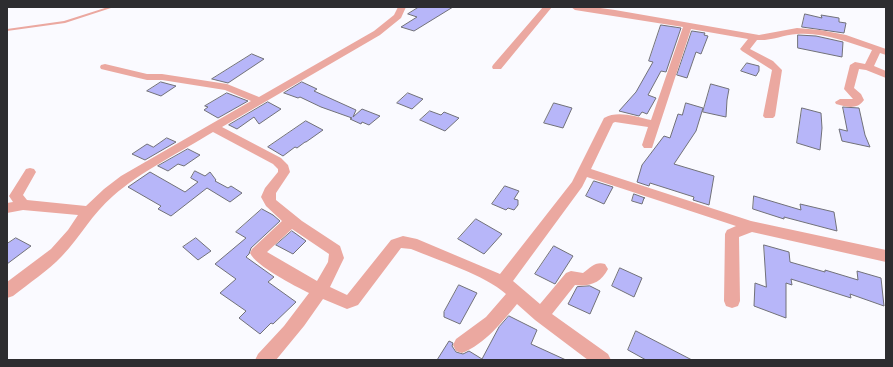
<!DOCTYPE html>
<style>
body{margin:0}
#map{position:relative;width:893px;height:367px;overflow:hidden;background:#fafaff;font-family:"Source Serif 4",serif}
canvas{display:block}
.frame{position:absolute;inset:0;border:8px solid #2d2d30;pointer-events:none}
</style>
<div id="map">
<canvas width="893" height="367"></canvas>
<div class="frame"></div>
</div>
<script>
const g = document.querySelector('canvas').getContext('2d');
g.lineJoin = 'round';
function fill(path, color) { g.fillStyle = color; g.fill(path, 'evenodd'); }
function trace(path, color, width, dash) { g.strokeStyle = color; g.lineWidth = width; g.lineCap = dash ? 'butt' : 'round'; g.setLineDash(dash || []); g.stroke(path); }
const building = new Path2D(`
 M419,7H453L414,31L401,27L417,17L408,14Z
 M805,14L822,18L821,15L839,18V22L846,23L844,33L802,27Z
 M661,25L681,28L666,72L661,71L648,95L656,98L647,114L642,112L639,116L619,111L636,92L653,62L649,61Z
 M692,31L705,33L704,35L708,36L701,54L696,52L687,78L677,75Z
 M798,35L816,36L843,42L842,57L798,48Z
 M252,54L264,59L228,83L212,79Z
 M747,63L759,66V71L756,76L741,71Z
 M161,82L176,86L161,96L147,91Z
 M302,82L317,89L314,91L356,110L353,117L362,109L380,116L369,125L362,122L361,124L350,119L352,118L321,107L300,97L298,98L284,93Z
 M711,84L729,89L727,100L726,117L703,112Z
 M227,93L248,101L218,118L204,110L208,107L205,106Z
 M408,93L423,99L412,109L397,103Z
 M268,102L281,109L259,124L254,117L237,129L229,125Z
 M554,103L572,108L563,128L544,123Z
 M686,103L703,108L696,131L674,164L714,176L709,205L693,200L694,197L650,183L649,186L637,182L642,165L664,136L670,138L678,114L682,115Z
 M843,107L859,108L865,135L870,147L842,141L839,129L847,131Z
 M802,108L821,113L822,128L820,150L797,143Z
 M430,111L441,115L444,112L459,118L445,131L420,120Z
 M306,121L323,130L306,142H305L297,148L295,147L283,156L268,147Z
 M167,138L176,142L145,160L132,154L147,144L153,147Z
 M188,149L200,155L184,166L178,164L168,171L158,166Z
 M195,171L205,176L210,172L216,180L215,181L228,188L231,186L242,193L230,202L207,188L171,216L158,209L161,206L128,187L150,172L185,192L198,182L191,178Z
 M594,181L613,187L604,204L586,196Z
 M505,186L519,191L514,199L518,200V205L514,210L508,208L506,210L492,204Z
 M634,194L645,198H644L642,204L632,201Z
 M754,196L801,210L800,204L834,212L837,231L784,217V219L753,209Z
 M262,209L273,215L280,221L251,248L249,254L246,257L274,277L268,282L296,302L273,324L271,323L260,334L239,318L246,311L220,293L236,279L215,264L246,238L236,232Z
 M476,219L502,234L484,254L458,239Z
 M292,231L306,241L293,254L276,245Z
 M16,238L31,246L7,264V244Z
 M196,238L211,251L198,260L183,247Z
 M764,245L789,252L790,262L825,272V270L858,280L857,271L881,278L884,306L850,294L851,298L791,279L792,285L786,283V318L754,306L755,283L766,287Z
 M554,246L573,256L555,284L535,274Z
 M620,268L642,278L634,297L612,286Z
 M459,285L477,293L460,324L444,317V312Z
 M590,286L600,291L590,314L568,304L577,287Z
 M509,316L537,330L531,344L566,360H437L449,341L453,343L452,346L456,352L463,354L469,351L482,359L499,327Z
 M636,331L692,360H646L628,350Z`);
fill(building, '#b7b6f9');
trace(building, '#717178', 1);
fill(new Path2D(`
 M108,7H114L65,23L7,31V29L64,21Z`), '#eba8a0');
fill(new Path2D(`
 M398,7H406L401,18L380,35L222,127L281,158L288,165L290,172L276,193V200L302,221L340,246L344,258L330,287L347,295L391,240L403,236L417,239L500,274L572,182L604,118C618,110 636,117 651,120L683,27L575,10L571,7H593L615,10L759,35L797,28L820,30L846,35L886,49V55L880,53L874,66L886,71V78L866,70L859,69L854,88L861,94L864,100C857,110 847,107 836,104L835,102L840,99H853L844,89L850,65L855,62L865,64L872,50C848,42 823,32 797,34C783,35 771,41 757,40L750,49L773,61L782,70L775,116L773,118H765L763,116L772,70L742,51L740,49L748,39L691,29L652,148H644L642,145L648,127L615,122L613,123L591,169L751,221L886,250V262L752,232L739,237L740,301L738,306L732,308L726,306L724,301L725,234L727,230L736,226L587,177L582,187L513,281L540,304L566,273L571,271L583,273C591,267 596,261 605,264L608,269C601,283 589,287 575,285L552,314L608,354L611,360H588L535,320L517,304C502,322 485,344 462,353L456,351L453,345L456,339L486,317L506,294C485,275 437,260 411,249L401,248L358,305L347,309L323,299L304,326L276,360H255L258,354L284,326L309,293C295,286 256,266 250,253L252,249L282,221L266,206L261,197L265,188L278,172V169L273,164L213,132C182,151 140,172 113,196C92,214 81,236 62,256C48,271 29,283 13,296L7,298V282L51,249L68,230L78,215L23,210L7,213V203L13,202L9,196L26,169L30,168L34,169L36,172L23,195L27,200L86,206L104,189L121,176L251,101L225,90L162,80H147L101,69L100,67L101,65L105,64L147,74H162L227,84L259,97L374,31L394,15ZM292,229L329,254L328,262L317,281L267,252Z
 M543,7H552L501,69H493L492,67L493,65Z`), '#eba8a0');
</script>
